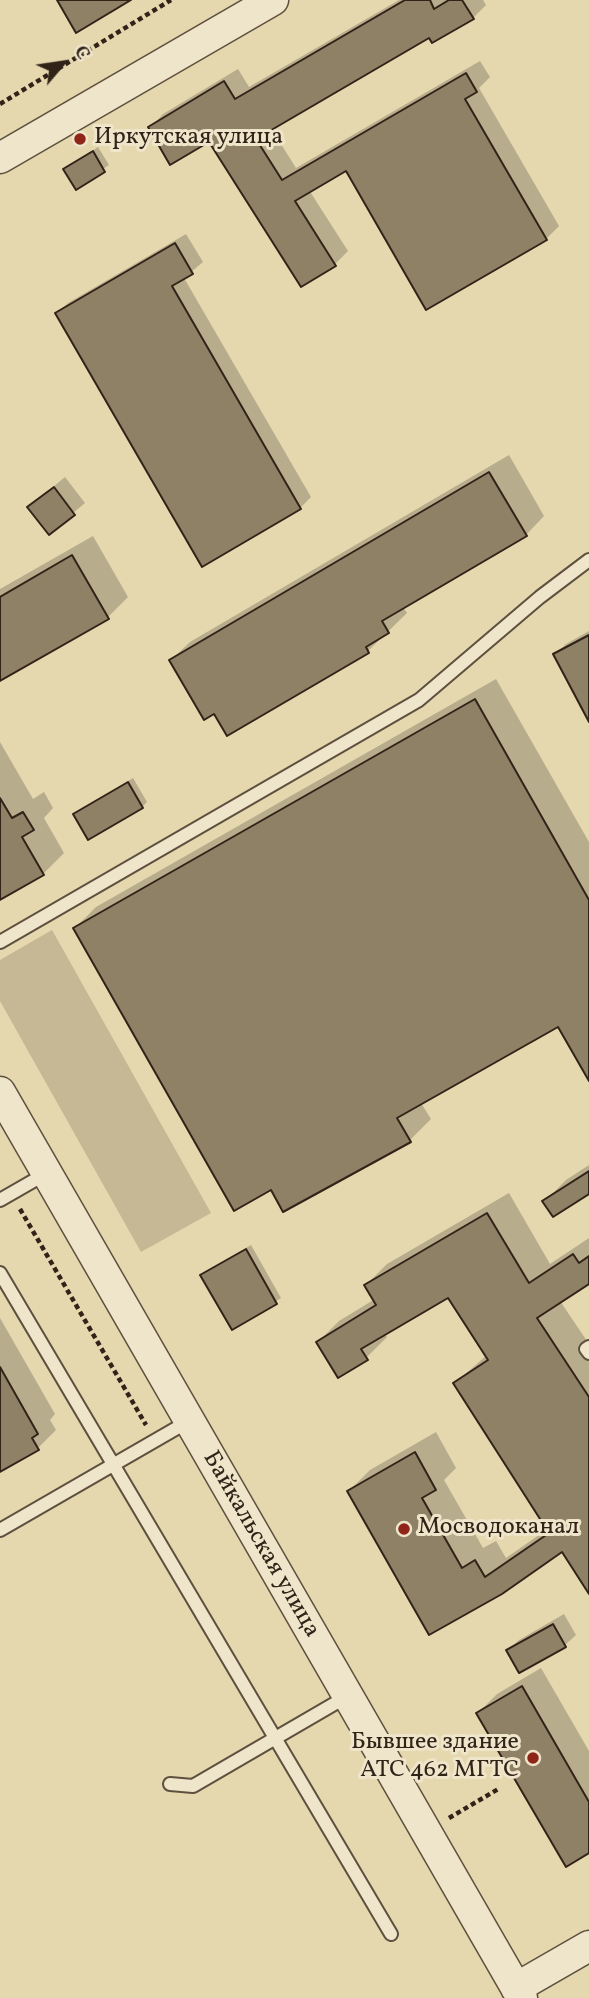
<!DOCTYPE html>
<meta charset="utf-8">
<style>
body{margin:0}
#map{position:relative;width:589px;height:1998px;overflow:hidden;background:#e5d7ae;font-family:Vollkorn,serif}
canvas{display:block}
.north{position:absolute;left:28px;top:28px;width:70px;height:70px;-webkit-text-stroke:5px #eee5ca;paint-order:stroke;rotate:61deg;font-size:19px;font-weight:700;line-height:28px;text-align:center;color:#312318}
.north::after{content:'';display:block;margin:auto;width:24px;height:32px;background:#312318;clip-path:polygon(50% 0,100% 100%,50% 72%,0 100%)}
</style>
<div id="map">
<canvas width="589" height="1998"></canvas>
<div class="north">С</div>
</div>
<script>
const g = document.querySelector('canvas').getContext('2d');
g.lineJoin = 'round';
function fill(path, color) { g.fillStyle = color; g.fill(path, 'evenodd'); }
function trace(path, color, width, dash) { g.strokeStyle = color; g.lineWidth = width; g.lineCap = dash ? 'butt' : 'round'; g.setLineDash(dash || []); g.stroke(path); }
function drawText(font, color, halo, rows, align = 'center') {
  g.font = font + ' Vollkorn,serif'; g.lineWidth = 6; g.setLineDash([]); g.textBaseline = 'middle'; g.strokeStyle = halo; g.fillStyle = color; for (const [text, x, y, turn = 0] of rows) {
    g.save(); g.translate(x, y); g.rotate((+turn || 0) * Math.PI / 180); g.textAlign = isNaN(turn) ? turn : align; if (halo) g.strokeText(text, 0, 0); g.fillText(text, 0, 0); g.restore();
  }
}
fill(new Path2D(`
 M52,930L211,1213L141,1252L0,1001V960Z`), '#c6b894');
fill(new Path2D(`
 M399,0H483L486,5L473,18L430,36L271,128L296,168L480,61L490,77L479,88L559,226L546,239L346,169L309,190L348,251L335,264L210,139L150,128L163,114L238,69L249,87Z
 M98,147L109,165L76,187L65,169Z
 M186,234L203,262L184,278L311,497L300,508L57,313L68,303Z
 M509,455L544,516L526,535L403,607L407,613L368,651L215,712L171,660L190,642Z
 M65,477L85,503L49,533L29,507Z
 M93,536L128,597L107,618L0,679V589Z
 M589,631V718L555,655L566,644Z
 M496,679L589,842V1077L559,1024L421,1103L431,1119L410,1140L272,1188L75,928L96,907Z
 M0,742L33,799L44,792L53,808L44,818L64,853L43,874L0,898Z
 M133,778L147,802L142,807L76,814Z
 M589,1165V1192L545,1201L566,1180Z
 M509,1193L550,1264L589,1238V1282L560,1301L589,1344V1591L562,1550L429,1633L349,1491L370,1470L436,1432L456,1468L444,1480L483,1548L496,1541L506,1558L549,1528L455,1383L487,1355L448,1295L384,1333L387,1337L366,1358L318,1342L339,1321L375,1299L366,1285L387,1264Z
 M251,1245L281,1298L232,1328L207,1271Z
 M0,1318L55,1414L50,1420L56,1430L38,1448L0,1468Z
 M564,1614L576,1635L565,1645L508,1650L519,1640Z
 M541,1668L589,1751V1851L478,1713L497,1694Z`), '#0003');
const building = new Path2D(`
 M57,0H131L76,33Z
 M405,0H430L434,9L449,0H462L474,19L432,43L429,38L256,139L282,180L466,73L477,92L465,99L547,240L426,310L346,171L295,201L336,266L301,287L209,142L170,165L148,127L224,81L235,99Z
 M93,151L105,172L76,190L63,169Z
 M175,243L193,274L172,286L301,509L202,567L55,313Z
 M489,472L527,536L382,621L389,633L366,647L369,653L227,736L214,714L204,720L169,660Z
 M54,487L75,515L49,535L27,507Z
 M72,555L109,619L0,681V597Z
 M589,635V722L553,654Z
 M475,699L589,900V1081L558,1027L397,1118L411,1142L283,1212L271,1190L234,1211L73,928Z
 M128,782L143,808L88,840L73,814Z
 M0,798L12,818L23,812L34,830L22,837L44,875L0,900Z
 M589,1171V1194L553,1217L542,1201Z
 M487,1213L529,1283L573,1254L579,1263L589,1256V1284L537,1318L589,1397V1594L562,1552L502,1594L429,1635L347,1491L415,1452L436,1490L422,1498L462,1568L475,1560L485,1577L549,1533L453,1383L488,1360L448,1298L361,1349L368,1360L338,1378L316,1342L376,1305L364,1285Z
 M246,1249L277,1304L232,1330L200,1275Z
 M0,1367L38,1434L32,1438L39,1450L0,1472Z
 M553,1624L566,1647L519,1673L506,1650Z
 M522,1686L589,1802V1853L566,1867L476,1713Z`);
fill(building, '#8f8166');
trace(building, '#312318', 2);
const service = new Path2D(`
 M0,942L419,700L540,597L589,560
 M0,1200L47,1173
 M0,1273L391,1934
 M589,1347L586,1349L589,1353
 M0,1530L189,1421
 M170,1784L193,1786L346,1697`);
const tertiary = new Path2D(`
 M0,158L273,0
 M0,1092L522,1998
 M516,1988L589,1946`);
trace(service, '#5e503e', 16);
trace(tertiary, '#5e503e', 33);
trace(new Path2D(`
 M0,104L171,0
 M20,1209L146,1425
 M449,1818L500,1788`), '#312318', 4.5, [5, 3.5]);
trace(service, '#eee5ca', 12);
trace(tertiary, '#eee5ca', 30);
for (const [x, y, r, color] of [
 [80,139,7,"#8f2418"],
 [404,1529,7,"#8f2418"],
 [533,1758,7,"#8f2418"]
]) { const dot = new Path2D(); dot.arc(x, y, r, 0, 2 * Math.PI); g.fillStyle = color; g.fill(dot); trace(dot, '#eee5ca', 2.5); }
drawText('24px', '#312318', '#eee5ca', [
 ["Иркутская улица",94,139],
 ["Мосводоканал",418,1529],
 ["Бывшее здание",519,1744,"right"],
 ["АТС 462 МГТС",519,1772,"right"]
], 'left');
drawText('24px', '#312318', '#eee5ca', [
 ["Байкальская улица",260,1545,60]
]);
</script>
